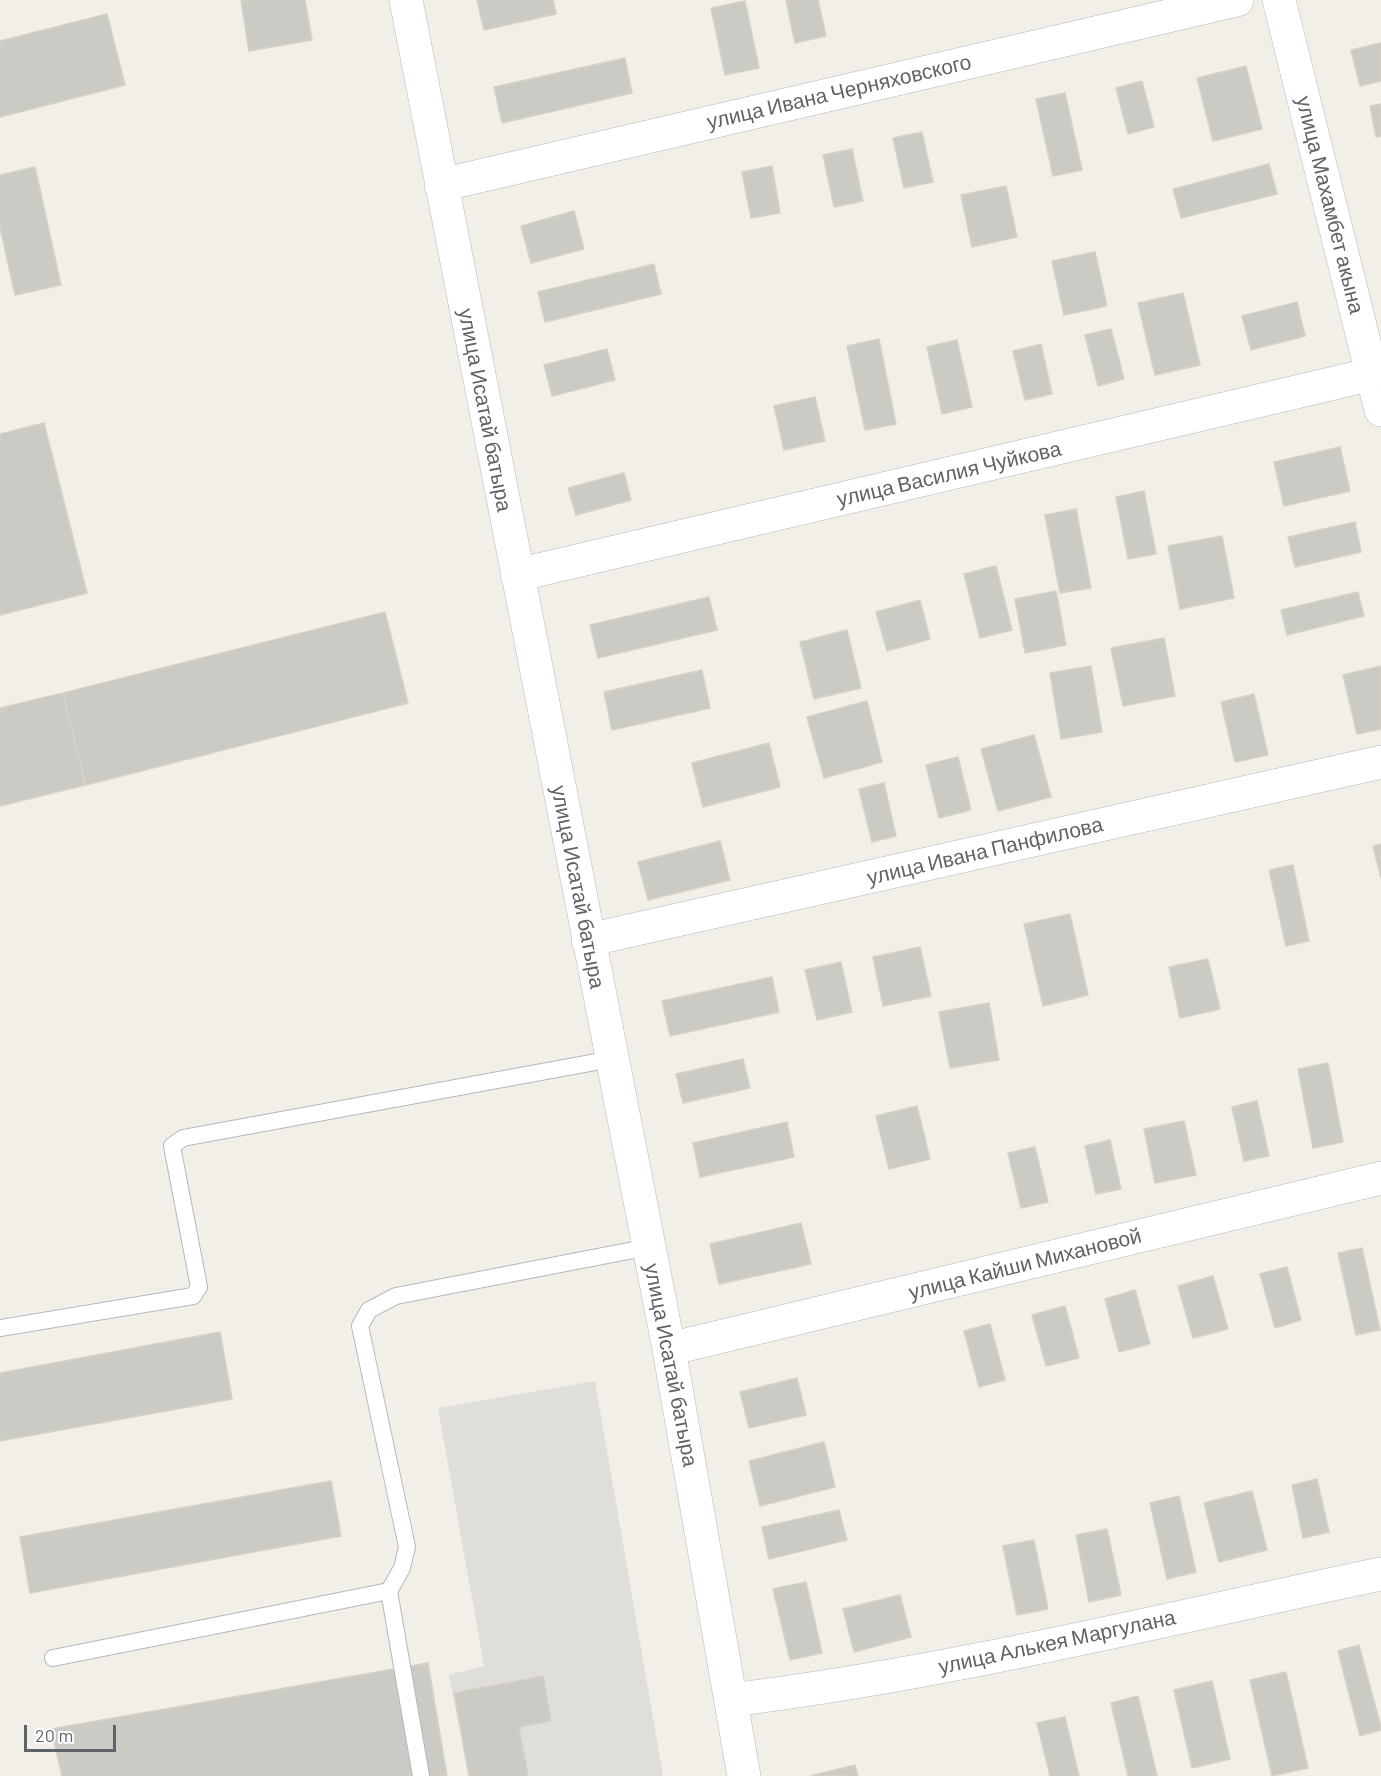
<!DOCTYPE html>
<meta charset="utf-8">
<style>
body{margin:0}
#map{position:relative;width:1381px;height:1776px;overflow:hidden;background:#f1efe8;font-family:Barlow,sans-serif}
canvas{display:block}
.scale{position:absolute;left:24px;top:1725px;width:92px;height:27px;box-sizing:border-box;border:3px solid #5f6368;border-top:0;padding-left:8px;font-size:18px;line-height:21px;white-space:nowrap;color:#5f6368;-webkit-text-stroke:4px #fff;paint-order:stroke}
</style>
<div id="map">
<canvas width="1381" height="1776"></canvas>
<div class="scale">20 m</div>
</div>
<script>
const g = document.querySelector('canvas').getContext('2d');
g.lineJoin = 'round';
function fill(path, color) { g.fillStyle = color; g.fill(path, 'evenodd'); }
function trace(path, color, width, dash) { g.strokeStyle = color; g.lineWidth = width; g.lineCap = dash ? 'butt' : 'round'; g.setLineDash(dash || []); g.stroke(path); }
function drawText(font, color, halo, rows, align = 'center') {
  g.font = font + ' Barlow,sans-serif'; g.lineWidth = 5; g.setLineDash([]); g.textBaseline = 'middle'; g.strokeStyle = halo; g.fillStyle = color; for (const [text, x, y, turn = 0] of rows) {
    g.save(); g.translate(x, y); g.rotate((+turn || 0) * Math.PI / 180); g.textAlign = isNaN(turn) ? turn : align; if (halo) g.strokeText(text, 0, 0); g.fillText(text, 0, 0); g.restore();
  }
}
fill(new Path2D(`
 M595,1381L663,1776H469L449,1675L484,1666L438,1408Z`), '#e0deda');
const building = new Path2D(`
 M241,0H305L312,40L249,51Z
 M477,0H553L556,14L484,30Z
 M786,0H818L826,36L795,43Z
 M745,1L759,68L725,75L711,8Z
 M107,14L125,85L0,117V41Z
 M1381,43V81L1360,86L1351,50Z
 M625,58L632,93L502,123L494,87Z
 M1246,66L1262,129L1213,141L1197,78Z
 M1142,81L1154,127L1128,134L1116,88Z
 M1065,93L1082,170L1053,176L1036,99Z
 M1381,104V136L1376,137L1370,106Z
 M922,132L933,182L904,188L893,138Z
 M852,149L863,201L834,207L823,155Z
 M1269,164L1277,194L1181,218L1173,189Z
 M772,166L780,213L751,218L742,172Z
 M35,167L61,285L15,295L0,227V175Z
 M1006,186L1017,237L972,247L961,195Z
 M574,211L584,249L531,263L521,226Z
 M1095,252L1107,306L1064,315L1052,261Z
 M654,264L661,294L545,322L538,292Z
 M1183,293L1200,365L1155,375L1138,303Z
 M1297,302L1305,336L1251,350L1242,316Z
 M1111,329L1124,379L1098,386L1085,335Z
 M879,339L896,424L865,430L847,346Z
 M957,340L972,407L942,414L927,347Z
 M1041,344L1052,394L1025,400L1013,351Z
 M607,349L615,380L552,396L544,365Z
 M815,397L825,441L784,450L774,406Z
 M44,423L87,593L0,615V434Z
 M1340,447L1350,491L1284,506L1274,462Z
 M624,473L631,500L576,515L568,488Z
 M1144,491L1156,554L1128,559L1116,497Z
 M1076,509L1091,588L1060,593L1045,515Z
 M1355,522L1361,552L1295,567L1288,537Z
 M1222,536L1234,598L1180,609L1168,546Z
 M996,566L1012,630L980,638L964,574Z
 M1056,591L1066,645L1025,653L1015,599Z
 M1358,592L1364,616L1287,635L1281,610Z
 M709,597L717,630L598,658L590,625Z
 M920,600L930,639L887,651L876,612Z
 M385,612L408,703L86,785L63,693Z
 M847,630L861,688L814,699L800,642Z
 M1164,638L1175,696L1123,706L1111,648Z
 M1091,666L1102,732L1061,739L1050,673Z
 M1381,666V729L1357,734L1343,675Z
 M702,670L710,708L612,730L604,692Z
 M63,693L85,785L0,806V708Z
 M1254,694L1268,755L1235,762L1221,702Z
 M867,701L882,762L824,778L807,717Z
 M1034,735L1051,797L998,811L981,749Z
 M769,743L780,787L703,807L692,763Z
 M958,757L971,810L939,818L926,765Z
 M884,783L896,836L872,842L859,789Z
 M720,841L730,880L648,900L638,862Z
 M1381,844V878L1373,846Z
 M1293,865L1309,941L1286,946L1269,870Z
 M1070,914L1088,995L1043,1006L1024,924Z
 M920,947L931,996L883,1006L873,957Z
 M1208,959L1220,1009L1180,1018L1169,967Z
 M841,962L852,1012L817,1020L805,970Z
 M772,977L779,1012L670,1036L662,1001Z
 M989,1003L999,1060L950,1068L939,1012Z
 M743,1059L750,1088L683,1103L676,1074Z
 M1328,1063L1343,1142L1313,1148L1298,1069Z
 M1257,1101L1269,1156L1244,1161L1232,1107Z
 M917,1106L930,1159L889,1169L876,1116Z
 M1184,1121L1196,1175L1155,1183L1144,1129Z
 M787,1122L794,1157L700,1177L693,1143Z
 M1110,1140L1121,1189L1096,1194L1085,1146Z
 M1035,1147L1048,1202L1021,1208L1008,1153Z
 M801,1223L811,1264L719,1284L710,1244Z
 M1362,1248L1380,1330L1356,1335L1338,1253Z
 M1287,1267L1301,1320L1275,1328L1260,1274Z
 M1213,1276L1228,1329L1193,1338L1178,1286Z
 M1135,1290L1150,1344L1119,1352L1105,1299Z
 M1065,1306L1079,1358L1046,1366L1032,1315Z
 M990,1324L1005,1380L979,1387L964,1331Z
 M220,1332L232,1399L0,1441V1373Z
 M797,1378L806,1415L749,1428L740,1392Z
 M824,1442L835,1487L760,1506L749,1461Z
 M1317,1479L1329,1532L1303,1538L1292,1485Z
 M331,1481L341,1536L30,1593L20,1537Z
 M1252,1491L1267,1550L1219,1562L1204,1503Z
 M1179,1496L1196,1572L1167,1579L1150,1503Z
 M839,1510L847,1540L769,1559L762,1527Z
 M1107,1529L1121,1595L1089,1602L1076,1535Z
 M1034,1540L1048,1609L1017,1615L1003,1546Z
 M806,1582L822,1653L790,1660L773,1589Z
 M900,1595L911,1637L854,1652L843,1609Z
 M1359,1645L1381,1727V1730L1360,1736L1338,1651Z
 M428,1663L447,1776H62L51,1729Z
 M1286,1672L1308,1768L1272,1776L1250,1680Z
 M543,1676L551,1721L519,1727L528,1776H469L454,1693Z
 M1212,1681L1230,1759L1192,1768L1174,1690Z
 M1138,1696L1157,1776H1128L1111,1703Z
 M1065,1717L1079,1776H1050L1037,1723Z
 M855,1765L858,1776H810Z`);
fill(building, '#cccac5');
trace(building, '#d6d1c6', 1.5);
const lane = new Path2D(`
 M0,1328L193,1296L199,1287L172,1146L183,1138L612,1059
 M389,1591L402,1568L407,1547L360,1326L369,1310L396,1296L649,1247
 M53,1658L389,1591L421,1776`);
const street = new Path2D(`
 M406,0L669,1349L744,1776
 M1279,0L1381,410
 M441,185L1237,0
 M517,575L1381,372
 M588,940L1381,762
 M669,1349L1381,1178
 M731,1700C950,1673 1165,1619 1381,1574`);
trace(lane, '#b5b8bc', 18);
trace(street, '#b5b8bc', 34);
trace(lane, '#fff', 16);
trace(street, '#fff', 33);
drawText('21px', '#5f6368', '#fff', [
 ["улица Ивана Черняховского",839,92,-13],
 ["улица Махамбет акына",1330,205,76],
 ["улица Исатай батыра",485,410,79],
 ["улица Василия Чуйкова",949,474,-13],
 ["улица Ивана Панфилова",985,851,-13],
 ["улица Исатай батыра",578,887,79],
 ["улица Кайши Михановой",1025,1264,-14],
 ["улица Исатай батыра",671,1365,79],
 ["улица Алькея Маргулана",1057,1642,-12]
]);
</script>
